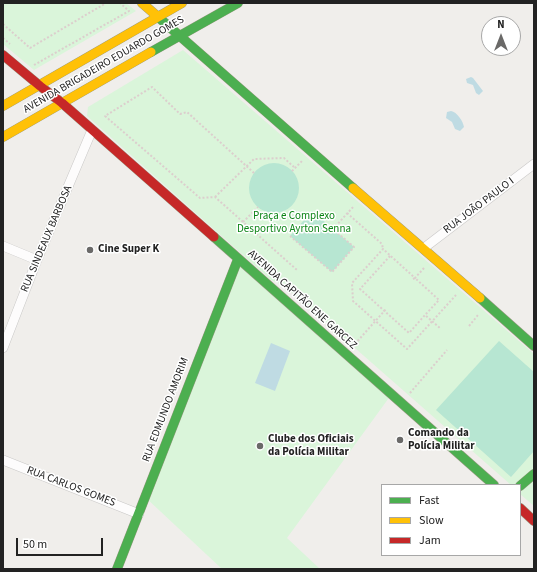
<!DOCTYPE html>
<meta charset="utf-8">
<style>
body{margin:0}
#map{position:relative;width:537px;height:572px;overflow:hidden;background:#f0eeeb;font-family:"Source Sans 3",sans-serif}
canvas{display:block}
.frame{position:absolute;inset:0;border:4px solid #222;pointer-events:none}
.legend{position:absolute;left:381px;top:484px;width:140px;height:72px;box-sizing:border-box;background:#fff;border:1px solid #a7a7a7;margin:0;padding:5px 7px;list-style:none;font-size:12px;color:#222}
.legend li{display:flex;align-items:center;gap:8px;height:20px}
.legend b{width:20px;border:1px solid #a7a7a7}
.north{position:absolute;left:481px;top:16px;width:40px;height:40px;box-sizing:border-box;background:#fff;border:1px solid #a7a7a7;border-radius:50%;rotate:0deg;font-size:11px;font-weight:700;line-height:16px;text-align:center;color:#222}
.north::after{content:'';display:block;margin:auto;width:14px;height:18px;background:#6a6968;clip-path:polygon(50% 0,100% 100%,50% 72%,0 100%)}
.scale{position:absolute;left:16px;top:538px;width:87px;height:18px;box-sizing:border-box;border:2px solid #222;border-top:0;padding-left:5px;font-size:12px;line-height:14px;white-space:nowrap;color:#222;-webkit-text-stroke:3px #fff;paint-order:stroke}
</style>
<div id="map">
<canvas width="537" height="572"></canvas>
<div class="frame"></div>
<ul class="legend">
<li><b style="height:5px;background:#4caf50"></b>Fast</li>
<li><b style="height:5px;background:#ffc107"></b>Slow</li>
<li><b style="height:5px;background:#c62828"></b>Jam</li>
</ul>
<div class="north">N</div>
<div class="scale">50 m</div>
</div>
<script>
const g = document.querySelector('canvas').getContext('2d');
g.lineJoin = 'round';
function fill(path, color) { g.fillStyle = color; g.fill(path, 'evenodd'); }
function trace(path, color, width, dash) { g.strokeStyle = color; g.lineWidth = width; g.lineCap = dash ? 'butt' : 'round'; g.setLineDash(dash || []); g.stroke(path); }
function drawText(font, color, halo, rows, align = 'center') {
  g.font = font + ' "Source Sans 3",sans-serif'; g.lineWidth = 3; g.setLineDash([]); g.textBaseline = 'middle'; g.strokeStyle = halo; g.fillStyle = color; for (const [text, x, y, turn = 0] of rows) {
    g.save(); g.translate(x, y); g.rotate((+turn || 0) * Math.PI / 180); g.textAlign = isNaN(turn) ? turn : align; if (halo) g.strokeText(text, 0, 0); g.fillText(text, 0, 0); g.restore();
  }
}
fill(new Path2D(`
 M3,3H126L136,11L34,70L3,44Z
 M183,50L534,354V506L520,494V485H511L282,284L271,280L87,116L88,107Z
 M238,259L391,395L287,538L320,569H222L145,497Z`), '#daf5da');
fill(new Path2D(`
 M249 188a25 25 0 1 1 50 0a25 25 0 1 1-50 0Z
 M312,211L354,247L332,272L290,236Z
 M499,341L534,372V451L511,477L436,410Z`), '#b7e6d2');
fill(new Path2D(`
 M471,77L473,78L483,91L479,95L476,93L473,85L467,83L466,79Z
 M451,111C457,112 463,121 464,127L460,131L455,129L452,122L446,118L447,112Z
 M271,343L290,351L275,391L255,383Z`), '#bfdbe3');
const street = new Path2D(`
 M3,246L37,260
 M424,248L534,164
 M3,348L37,260L92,130
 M3,460L139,514`);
const fast = new Path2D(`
 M157,16L353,188
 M151,52L238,3
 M214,237L494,485
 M480,298L534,346
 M520,486L534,474
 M117,569L238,259`);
const slow = new Path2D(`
 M142,3L157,16
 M3,106L182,3
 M3,137L151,52
 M353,188L480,298`);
const jam = new Path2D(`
 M3,55L40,86
 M40,86L62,103L214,237
 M520,508L534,521`);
trace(street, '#c9c8c7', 10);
trace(fast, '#999a82', 10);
trace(slow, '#999a82', 10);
trace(jam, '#999a82', 10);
trace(new Path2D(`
 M3,24L30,48L106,3
 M3,38L10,44
 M34,65L129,11L120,3
 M292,171L302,161
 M254,173L187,112L180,114L152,87L105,116L200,198L215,197L297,270
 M215,197L254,159L284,158L295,168
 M347,213L382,244L383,249
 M243,222L258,207
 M290,236L332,272L354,247L333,229L354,206
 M390,256L360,289L409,333L425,315L441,329
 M424,268L415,278L383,249L352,283L353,301L407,349L456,295
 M413,279L415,278L439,300L425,315
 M469,326L478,315
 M355,344L386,309
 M410,393L447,350`), '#dccecd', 2, [2, 2]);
trace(street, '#fdfcfc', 9);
trace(fast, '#4caf50', 9);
trace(slow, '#ffc107', 9);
trace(jam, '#c62828', 9);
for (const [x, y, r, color] of [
 [90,250,4,"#6a6968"],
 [400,440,4,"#6a6968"],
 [260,446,4,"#6a6968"]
]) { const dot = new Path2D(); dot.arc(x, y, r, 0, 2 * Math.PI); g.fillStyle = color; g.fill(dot); trace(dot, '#fff', 1.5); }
drawText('11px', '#222', '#fff', [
 ["AVENIDA BRIGADEIRO EDUARDO GOMES",104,65,-30],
 ["RUA JOÃO PAULO I",479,206,-37],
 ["RUA SINDEAUX BARBOSA",47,239,-67],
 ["AVENIDA CAPITÃO ENE GARCEZ",302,300,42],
 ["RUA EDMUNDO AMORIM",166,410,-69],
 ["RUA CARLOS GOMES",71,487,21]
]);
drawText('11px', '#0c8416', '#fff', [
 ["Praça e Complexo",294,217],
 ["Desportivo Ayrton Senna",294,230]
]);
drawText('bold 11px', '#222', '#fff', [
 ["Cine Super K",98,250],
 ["Comando da",408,434],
 ["Polícia Militar",408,447],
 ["Clube dos Oficiais",268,440],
 ["da Polícia Militar",268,453]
], 'left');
</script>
